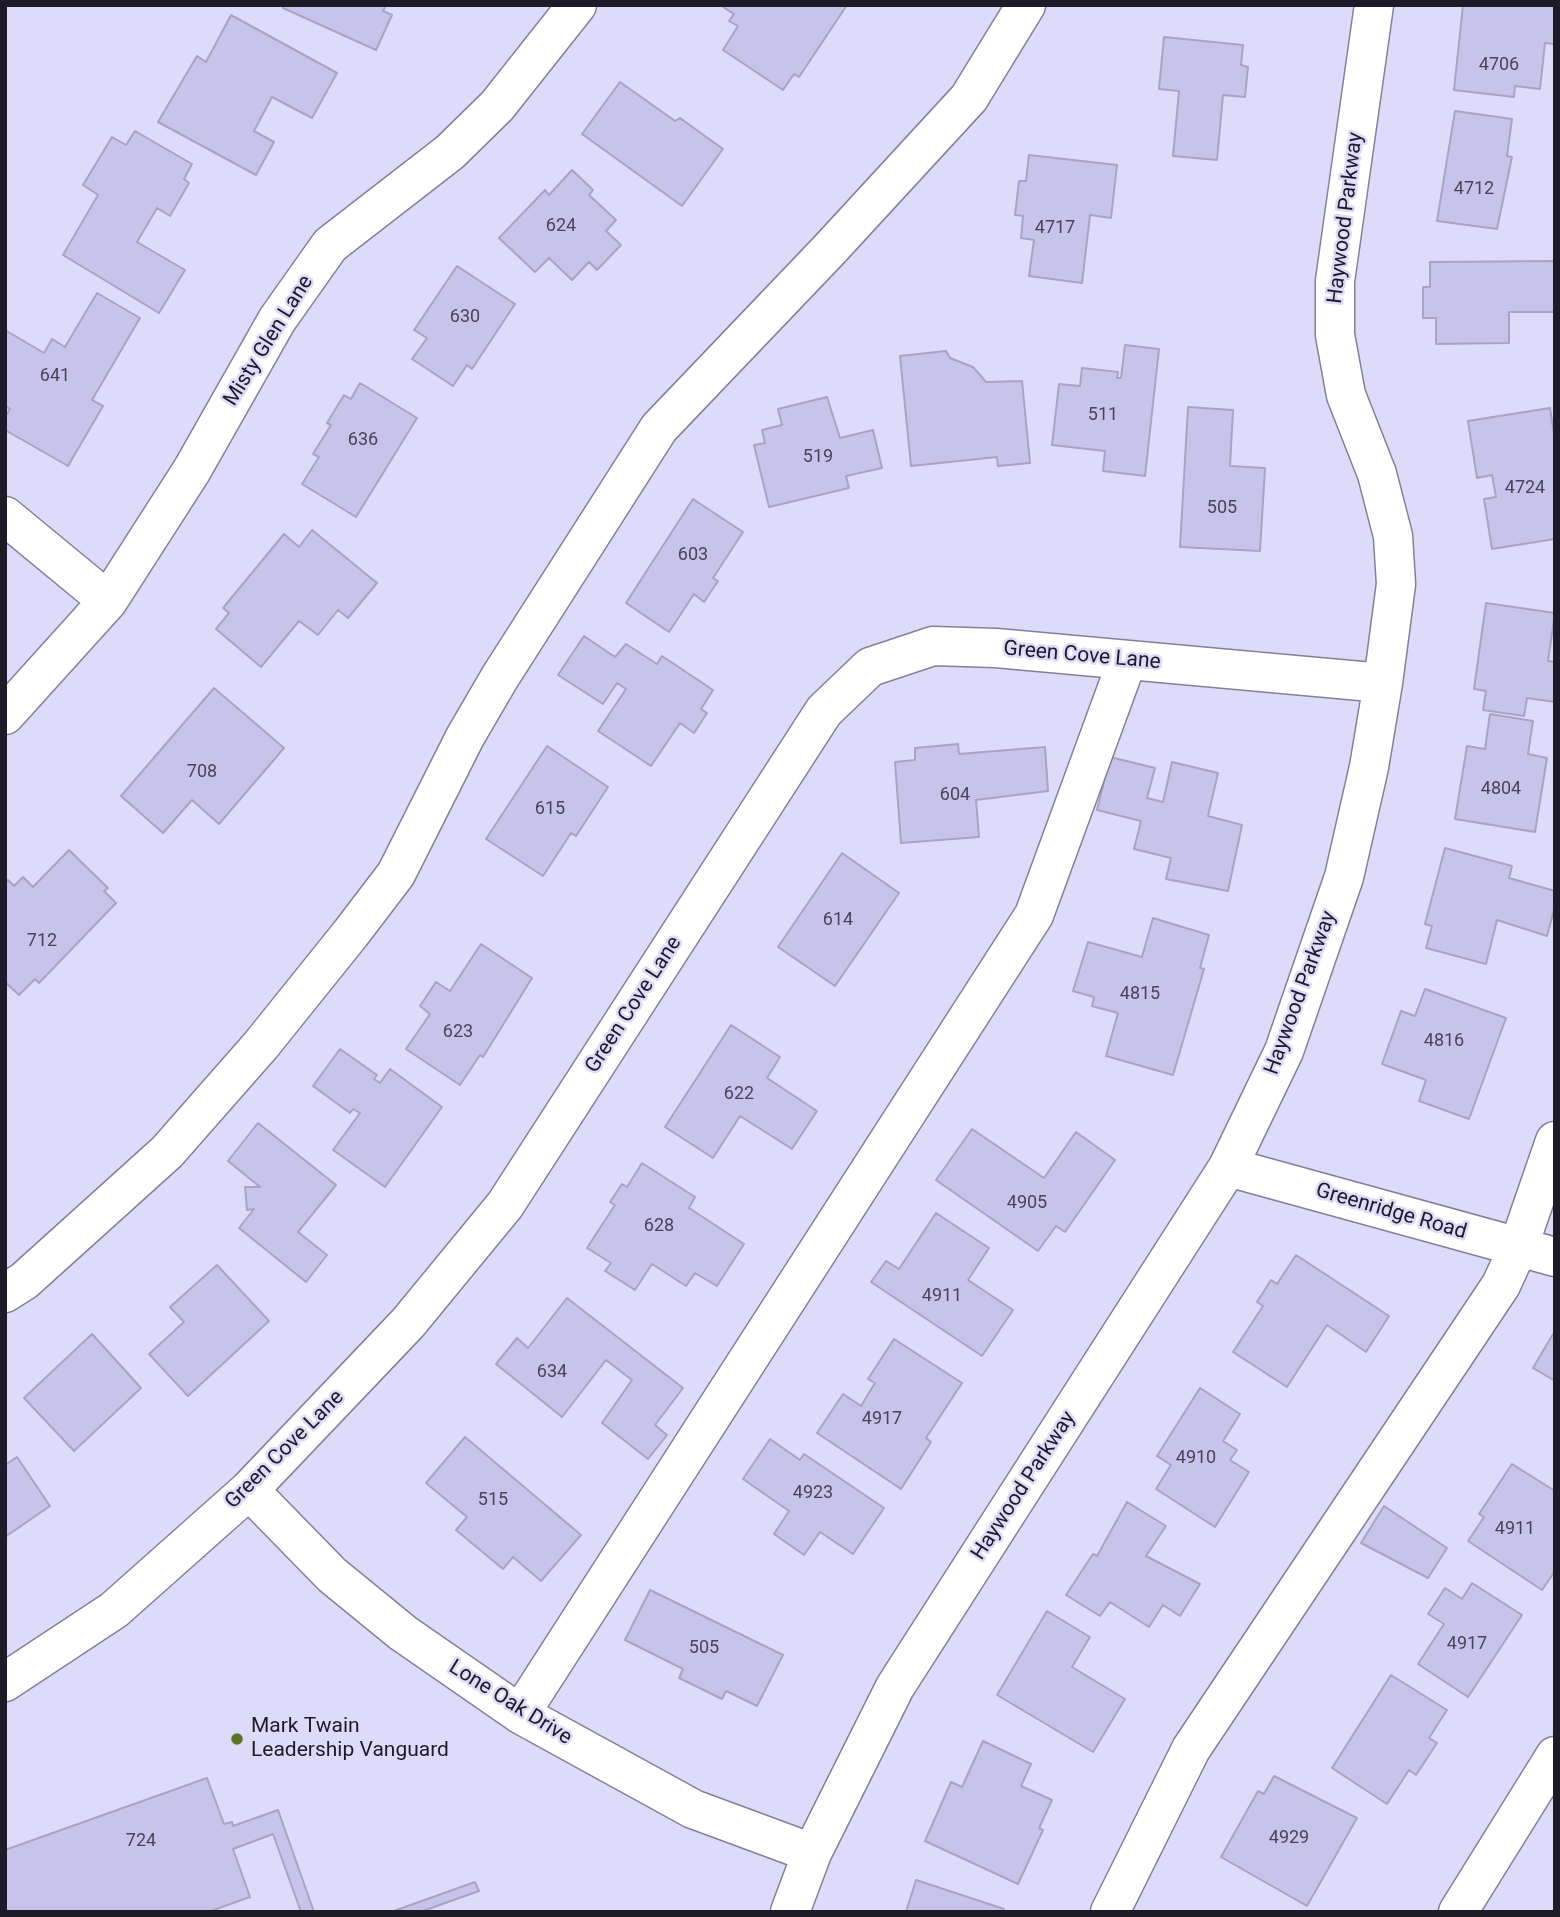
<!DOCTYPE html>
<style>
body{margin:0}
#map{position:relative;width:1560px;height:1917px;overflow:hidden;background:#dedafa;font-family:Roboto,sans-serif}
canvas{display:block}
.frame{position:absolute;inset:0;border:7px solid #1d1b27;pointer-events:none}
</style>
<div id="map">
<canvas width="1560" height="1917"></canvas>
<div class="frame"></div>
</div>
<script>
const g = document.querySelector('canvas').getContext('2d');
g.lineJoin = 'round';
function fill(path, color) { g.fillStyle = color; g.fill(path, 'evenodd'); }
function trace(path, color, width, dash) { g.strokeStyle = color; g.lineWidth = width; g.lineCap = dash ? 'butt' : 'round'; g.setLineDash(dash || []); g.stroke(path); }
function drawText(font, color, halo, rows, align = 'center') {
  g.font = font + ' Roboto,sans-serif'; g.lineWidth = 5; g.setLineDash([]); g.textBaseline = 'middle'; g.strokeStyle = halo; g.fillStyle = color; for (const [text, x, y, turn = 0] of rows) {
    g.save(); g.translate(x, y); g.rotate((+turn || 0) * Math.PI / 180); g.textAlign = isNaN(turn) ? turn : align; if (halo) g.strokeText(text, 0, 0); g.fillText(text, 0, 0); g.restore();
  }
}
const building = new Path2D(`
 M284,5H386L383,11L392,15L376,50L283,8Z
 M720,5H847L799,77L794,74L783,90L723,50L738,26L729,21L734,14Z
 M1463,5H1555V44L1545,43L1540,89L1515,86L1514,97L1454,90Z
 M231,15L337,73L312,118L272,97L254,131L274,142L256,175L158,122L197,56L206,62Z
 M1164,37L1243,45L1241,65L1248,67L1245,97L1223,95L1217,160L1173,156L1179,91L1159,89Z
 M620,82L675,121L680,118L723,149L682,206L582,134Z
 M1455,111L1512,119L1507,156L1512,157L1497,229L1437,221Z
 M135,131L192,164L184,179L189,183L170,216L157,208L137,242L185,270L159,313L63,255L98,195L83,185L112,137L126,145Z
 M1029,155L1117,165L1111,218L1090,215L1082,283L1029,276L1034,240L1021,238L1023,216L1015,215L1019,181H1026Z
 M572,170L593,190L589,195L616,220L606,231L621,245L597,270L589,262L572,280L549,258L535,272L499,238L545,190L549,195Z
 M1555,261V312H1509V343L1436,344V318H1423V287H1430V262Z
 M457,266L515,304L472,369L467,365L453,386L412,359L427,338L414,330Z
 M97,293L140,318L92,400L103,406L68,466L5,430V417L10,409L5,406V330L44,353L52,339L65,347Z
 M1125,345L1159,349L1145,476L1103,471L1105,451L1052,445L1059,384L1080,386L1082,368L1118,372L1117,378H1121Z
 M946,351L950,358L973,367L986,382L1022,381L1030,463L998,466L997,457L911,466L900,356Z
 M360,383L417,418L356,517L302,484L319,457L313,454L331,425L327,423L344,395L351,399Z
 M827,397L840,438L873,430L882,468L846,476L849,488L769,507L754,445L765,443L762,430L782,425L778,409Z
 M1188,407L1233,410L1230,466L1265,468L1260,551L1180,547Z
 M1550,408L1555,440V539L1492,549L1484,499L1496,497L1492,475L1477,478L1468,421Z
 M693,499L743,532L713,578L718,581L704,602L694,594L669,632L626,603Z
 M312,530L377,583L348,618L338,610L318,635L299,621L261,667L216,629L229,613L223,608L284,534L299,547Z
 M1486,603L1555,613L1548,661L1555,662V702L1527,698L1524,716L1483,710L1486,691L1474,689Z
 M584,636L615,657L626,644L657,664L662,656L713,690L701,709L707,713L694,733L680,723L651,766L598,731L626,689L617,683L603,704L558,675Z
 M214,688L284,748L219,824L192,800L163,833L121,796Z
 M1490,714L1533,721L1528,754L1547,758L1535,832L1455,819L1467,746L1485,749Z
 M958,744L959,754L1045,747L1048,791L976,800L979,837L901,843L895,762L915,760V748Z
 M547,746L608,787L576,836L571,833L543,876L486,839Z
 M1110,757L1155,768L1147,798L1163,802L1172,762L1218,773L1208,816L1242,825L1228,891L1166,879L1171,858L1134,849L1141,821L1097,810Z
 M1445,848L1512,866L1509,878L1555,891V906L1547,936L1497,920L1486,964L1426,948L1432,926L1425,924Z
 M69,850L108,888L104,891L116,903L39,983L35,979L19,995L5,982V883L8,880L14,886L23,877L33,887Z
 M842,853L899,893L835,986L778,947Z
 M1153,918L1209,935L1200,968L1204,969L1173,1075L1106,1056L1118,1013L1092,1006L1094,997L1073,991L1088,942L1142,957Z
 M481,944L532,978L483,1057L480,1055L460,1085L406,1049L430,1014L420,1006L436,982L450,991Z
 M1425,989L1506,1018L1469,1119L1419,1101L1426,1080L1382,1064L1401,1011L1415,1016Z
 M731,1025L780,1057L767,1078L817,1111L792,1149L740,1116L713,1158L665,1127Z
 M340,1049L377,1075L374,1079L380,1083L390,1069L442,1107L385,1187L333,1150L360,1113L353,1109L350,1113L313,1086Z
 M258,1123L336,1185L298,1232L327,1255L306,1282L239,1228L254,1209L247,1210L245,1187H260L228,1161Z
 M972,1129L1044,1178L1076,1132L1115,1160L1065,1232L1056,1226L1038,1251L936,1180Z
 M642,1163L695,1197L689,1208L744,1244L717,1286L695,1273L686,1286L652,1264L635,1290L605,1271L611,1263L587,1248L615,1205L610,1202L622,1184L627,1187Z
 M936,1213L989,1248L968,1280L1013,1310L982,1356L871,1282L886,1261L899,1269Z
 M1296,1255L1389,1316L1366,1352L1327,1325L1287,1387L1233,1352L1263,1306L1257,1302L1271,1280L1277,1284Z
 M217,1265L269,1321L188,1396L149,1354L184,1322L170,1307Z
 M567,1298L683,1388L655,1425L667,1435L648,1459L602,1423L632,1380L606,1360L562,1417L496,1364L517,1338L528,1348Z
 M92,1334L141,1388L74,1451L24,1398Z
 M1553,1334H1555V1381L1533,1368Z
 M894,1339L962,1383L926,1438L931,1442L901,1489L817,1433L843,1394L861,1406L875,1383L868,1379Z
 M1200,1388L1240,1414L1223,1441L1237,1450L1230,1460L1249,1472L1215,1527L1156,1489L1171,1465L1157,1456Z
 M465,1437L581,1535L541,1581L513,1557L503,1569L456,1530L467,1517L426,1483Z
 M770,1439L800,1460L804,1454L884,1508L853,1554L820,1532L804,1555L774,1534L789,1511L743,1479Z
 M17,1457L50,1506L5,1537V1465Z
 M1512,1464L1555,1491V1571L1542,1590L1468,1541L1484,1517L1479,1514Z
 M1127,1502L1166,1526L1146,1556L1200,1584L1180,1616L1163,1605L1149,1627L1110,1602L1100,1616L1066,1595L1093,1554L1097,1556Z
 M1384,1506L1447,1548L1428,1578L1361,1543Z
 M1472,1583L1522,1615L1468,1697L1418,1664L1444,1624L1428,1614L1445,1588L1462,1599Z
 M650,1590L783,1655L757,1706L726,1691L722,1699L679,1678L683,1669L625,1640Z
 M1047,1611L1090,1637L1072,1667L1125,1699L1093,1752L997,1695Z
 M1391,1675L1447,1710L1429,1738L1437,1743L1416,1775L1409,1770L1387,1804L1332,1768Z
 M983,1741L1031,1764L1021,1786L1052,1800L1039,1828L1043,1830L1018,1884L925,1841L951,1782L962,1787Z
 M1274,1776L1357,1818L1307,1906L1221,1857L1258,1791L1264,1794Z
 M207,1778L224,1824L232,1822L233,1826L278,1810L314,1912H301L273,1834L233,1849L250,1897L208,1912H5V1850Z
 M916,1880L1004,1909L1003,1912H906Z
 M475,1882L479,1891L420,1912H391Z`);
fill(building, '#c8c3eb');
trace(building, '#a8a4c2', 2);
const minor = new Path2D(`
 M5,516L108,601
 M5,715L108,601L192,470L277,320L330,245L450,152L497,106L577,5
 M1228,1167L1555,1257
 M5,1293L24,1281L167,1152L261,1045L351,933L396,874L465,737L500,677L659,428L830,249L969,98L1026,5
 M249,1490L332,1575L403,1633L520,1714L693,1809L812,1853
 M5,1682L114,1610L249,1490L408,1323L505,1205L824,711L870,667L933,646L996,648L1383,683
 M520,1714L1034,915L1127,661
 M790,1912L812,1853L895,1687L1228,1167L1284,1051L1344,877L1369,767L1383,683L1396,584L1393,536L1377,474L1346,395L1335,335V281L1374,5
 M1110,1912L1191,1749L1501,1285L1518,1248L1555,1141
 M1458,1912L1555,1756`);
trace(minor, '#83809c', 41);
trace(minor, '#fff', 38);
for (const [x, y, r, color] of [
 [237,1739,7,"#5a7325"]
]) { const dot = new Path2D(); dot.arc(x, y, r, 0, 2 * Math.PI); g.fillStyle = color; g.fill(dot); trace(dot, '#dedafa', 2.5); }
drawText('18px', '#484558', null, [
 ["4706",1499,65],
 ["4712",1474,189],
 ["624",561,226],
 ["4717",1055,228],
 ["630",465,317],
 ["641",55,376],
 ["511",1103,415],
 ["636",363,440],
 ["519",818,457],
 ["4724",1525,488],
 ["505",1222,508],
 ["603",693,555],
 ["708",202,772],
 ["4804",1501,789],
 ["604",955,795],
 ["615",550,809],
 ["614",838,920],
 ["712",42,941],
 ["4815",1140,994],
 ["623",458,1032],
 ["4816",1444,1041],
 ["622",739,1094],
 ["4905",1027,1203],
 ["628",659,1226],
 ["4911",942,1296],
 ["634",552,1372],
 ["4917",882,1419],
 ["4910",1196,1458],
 ["4923",813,1493],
 ["515",493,1500],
 ["4911",1515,1529],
 ["4917",1467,1644],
 ["505",704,1648],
 ["4929",1289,1838],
 ["724",141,1841]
]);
drawText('21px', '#1d1b27', '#dedafa', [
 ["Haywood Parkway",1346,218,-83],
 ["Misty Glen Lane",269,341,-58],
 ["Green Cove Lane",1082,656,5],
 ["Haywood Parkway",1301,993,-70],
 ["Green Cove Lane",634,1005,-57],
 ["Greenridge Road",1391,1212,16],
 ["Green Cove Lane",285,1450,-45],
 ["Haywood Parkway",1024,1486,-57],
 ["Lone Oak Drive",510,1703,32]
]);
drawText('21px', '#1d1b27', '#dedafa', [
 ["Mark Twain",251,1727],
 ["Leadership Vanguard",251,1751]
], 'left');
</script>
